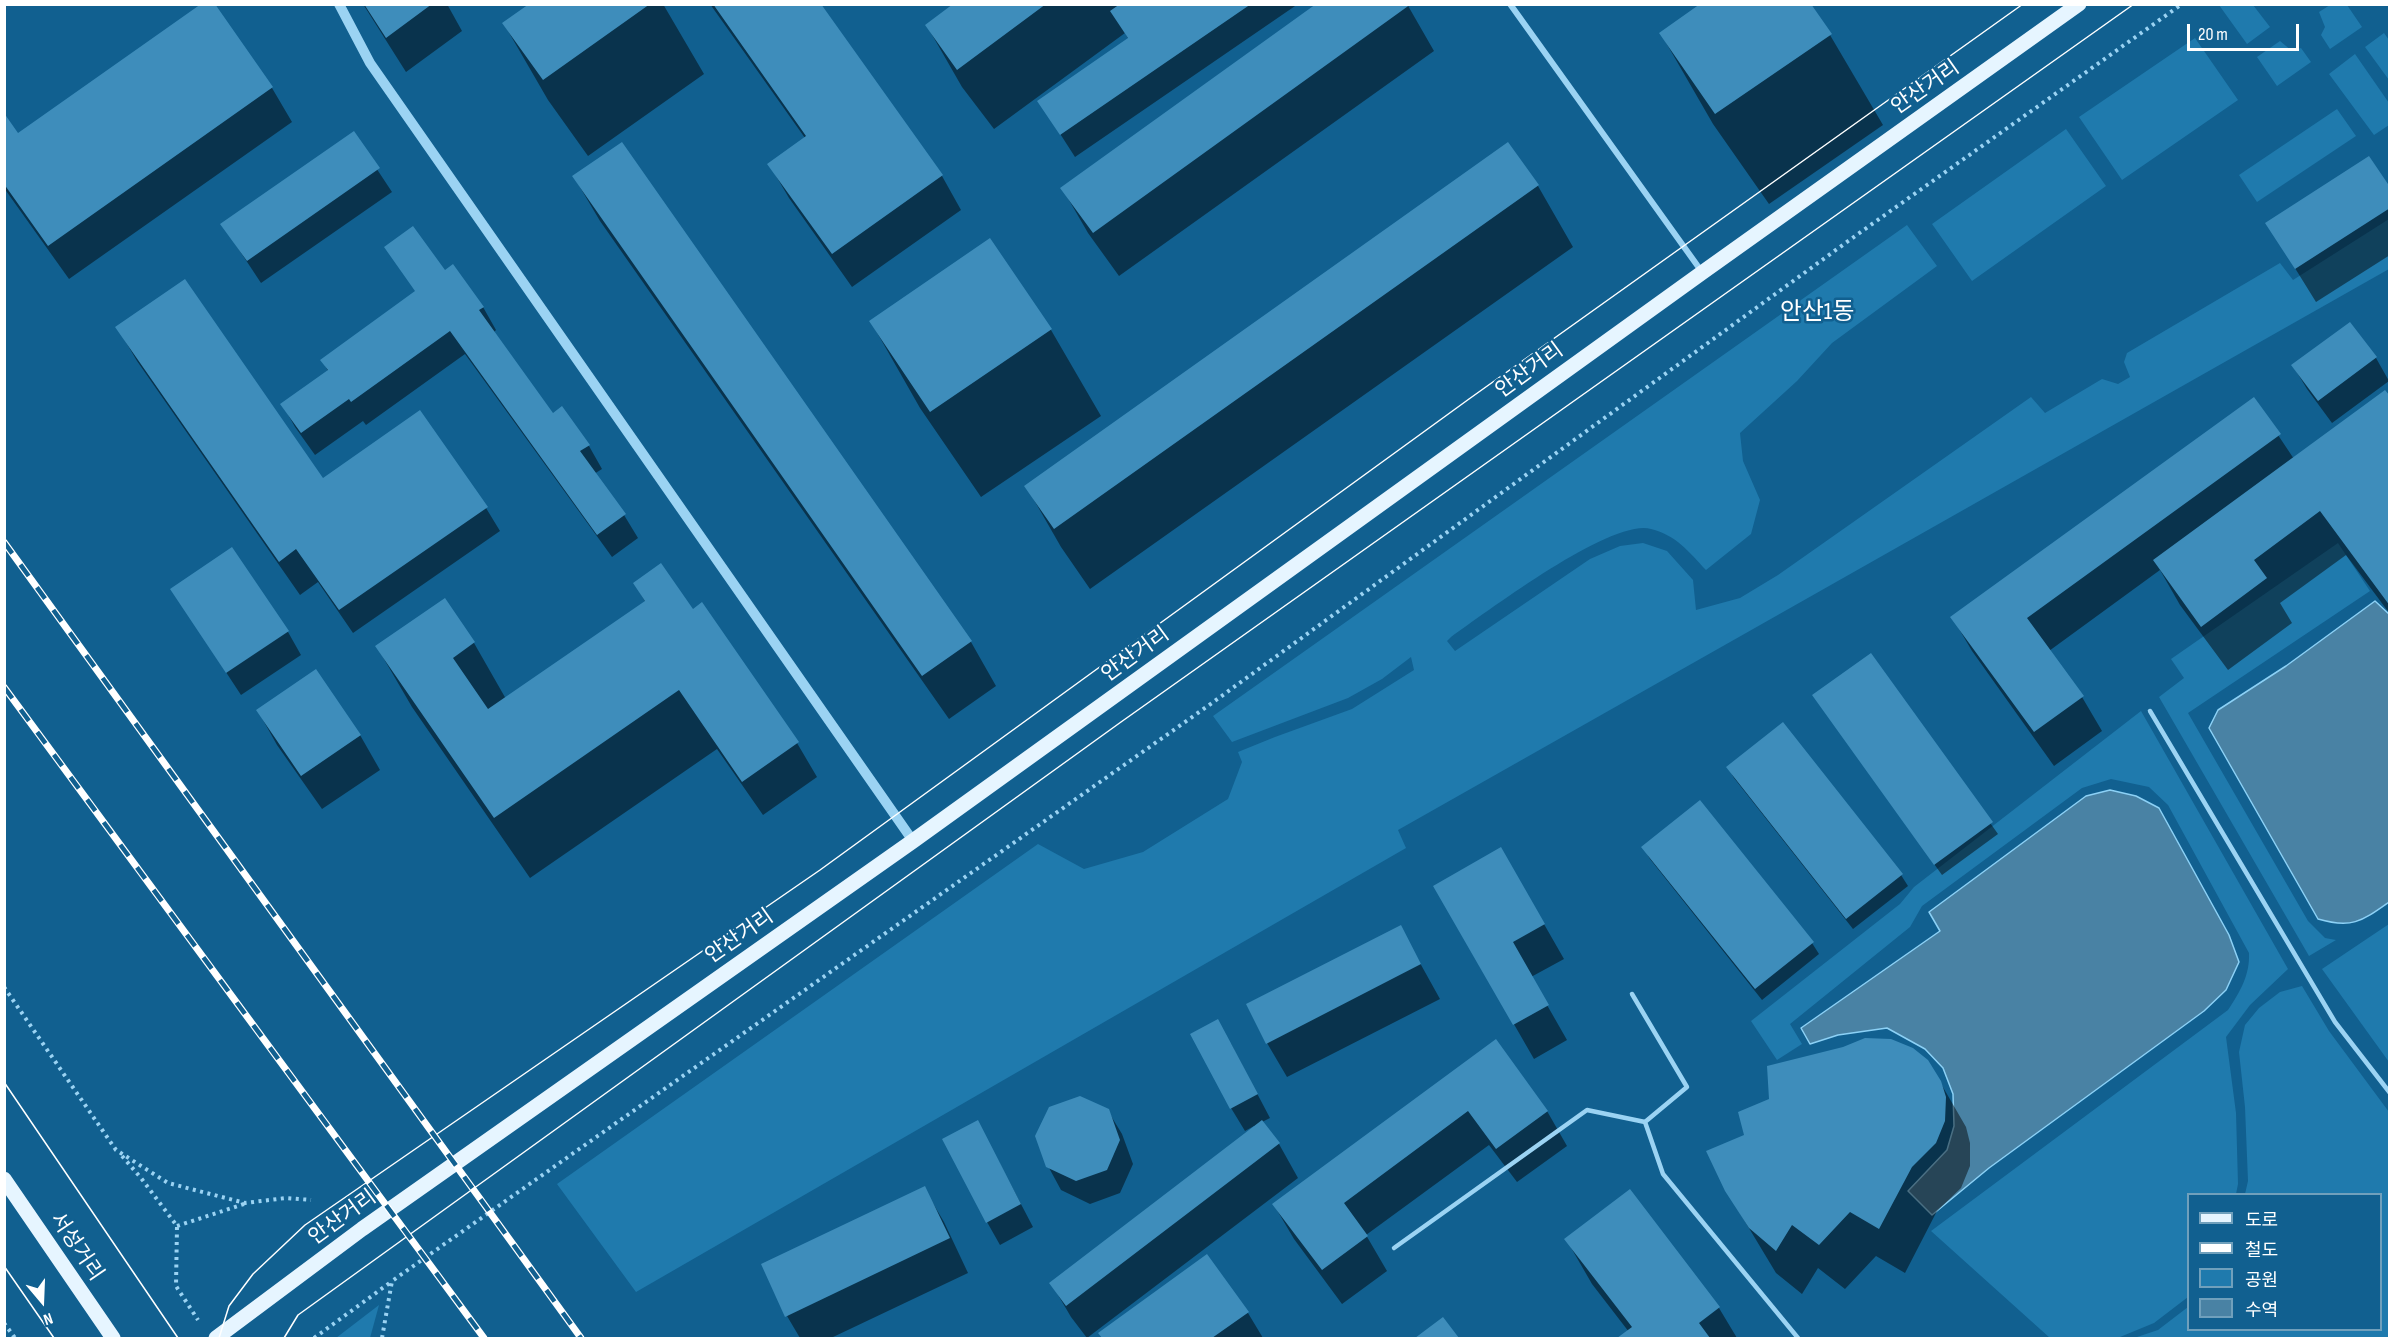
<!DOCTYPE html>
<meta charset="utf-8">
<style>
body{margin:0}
#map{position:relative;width:2394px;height:1343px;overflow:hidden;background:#116090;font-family:"Sofia Sans Condensed","Noto Sans KR",sans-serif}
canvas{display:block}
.frame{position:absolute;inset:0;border:6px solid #fff;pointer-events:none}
.legend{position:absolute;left:2187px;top:1193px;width:195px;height:138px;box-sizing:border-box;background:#116090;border:2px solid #70a0bc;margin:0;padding:8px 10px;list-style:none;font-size:18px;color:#fff}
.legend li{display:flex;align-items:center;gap:12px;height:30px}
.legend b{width:30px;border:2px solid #70a0bc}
.north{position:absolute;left:12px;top:1271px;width:60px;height:60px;-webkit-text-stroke:4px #116090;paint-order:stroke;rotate:161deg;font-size:16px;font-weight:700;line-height:24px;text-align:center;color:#fff}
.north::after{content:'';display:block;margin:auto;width:21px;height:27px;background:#fff;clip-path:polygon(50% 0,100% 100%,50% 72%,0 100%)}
.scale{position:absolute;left:2187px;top:24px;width:112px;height:27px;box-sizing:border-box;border:3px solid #fff;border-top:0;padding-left:8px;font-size:18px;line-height:21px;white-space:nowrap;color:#fff;-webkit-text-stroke:4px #116090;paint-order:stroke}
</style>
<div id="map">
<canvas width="2394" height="1343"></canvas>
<div class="frame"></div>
<ul class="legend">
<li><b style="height:8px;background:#e6f5ff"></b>도로</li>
<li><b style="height:8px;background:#fff"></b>철도</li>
<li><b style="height:16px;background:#1f7aad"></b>공원</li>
<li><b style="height:16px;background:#4982a4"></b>수역</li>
</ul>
<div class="north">N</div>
<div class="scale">20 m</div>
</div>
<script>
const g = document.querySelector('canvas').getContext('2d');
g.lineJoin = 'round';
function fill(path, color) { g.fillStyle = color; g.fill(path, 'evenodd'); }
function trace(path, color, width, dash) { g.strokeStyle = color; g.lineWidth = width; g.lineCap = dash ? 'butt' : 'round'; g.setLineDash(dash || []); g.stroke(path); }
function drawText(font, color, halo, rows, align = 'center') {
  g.font = font + ' "Sofia Sans Condensed","Noto Sans KR",sans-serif'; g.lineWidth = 5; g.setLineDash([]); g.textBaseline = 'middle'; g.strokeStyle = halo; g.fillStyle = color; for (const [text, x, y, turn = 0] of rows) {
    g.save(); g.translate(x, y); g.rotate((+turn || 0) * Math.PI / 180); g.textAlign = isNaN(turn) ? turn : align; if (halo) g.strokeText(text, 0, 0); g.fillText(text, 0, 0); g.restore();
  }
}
fill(new Path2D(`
 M2219,5H2253L2270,27L2247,44Z
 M2330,5H2347L2362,27L2330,49L2321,35L2325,27L2319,12Z
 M2384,33L2389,40V80L2365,47Z
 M2195,38L2238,100L2122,180L2079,117Z
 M2280,41L2292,51L2301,48L2311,62L2277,86L2257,57Z
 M2355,54L2389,103V125L2374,135L2329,74Z
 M2337,109L2356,136L2257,202L2239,175Z
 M2066,129L2106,186L1972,281L1932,224Z
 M2389,219V269L1398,830L1406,848L636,1292L557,1184L1038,844L1084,869L1143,852L1228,799L1242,762L1238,752L1275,737L1352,709L1414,670L1411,657L1382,679L1348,698L1232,742L1213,716L1907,225L1937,266L1832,343L1797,381L1740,433L1743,461L1760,500L1751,534L1706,570C1689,552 1676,535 1651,529C1611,518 1487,612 1451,637L1447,641L1455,651L1590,559L1620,546L1643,543L1667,551L1693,580L1696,610L1740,598L1778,575L2031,397L2045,413L2102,379L2118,384L2130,377L2124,362L2127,353L2280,263L2293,280Z
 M2338,543L2370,591L2188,713L2308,921L2325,938L2336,940L2309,956L2159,697L2184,678L2171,659Z
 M2141,711L2288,969L2250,1005L2226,1037L2236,1113L2238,1184L2236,1194H2188V1297L2154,1323L2120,1337L2050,1338L1931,1231L2228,1010C2240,992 2250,975 2249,953L2168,805L2149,787L2111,779L2082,788L1922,906L1910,927L1790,1024L1802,1044L1777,1060L1751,1021L1900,904L1914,887Z
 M2389,924V1062L2322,969Z
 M2302,986L2329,1031L2389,1112V1338H2134L2158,1330L2188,1307V1330H2380V1194H2245L2248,1181L2245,1107L2239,1052L2245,1025L2259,1008L2280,992Z
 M379,1305L370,1338H336Z`), '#1f7aad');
const water = new Path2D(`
 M2375,601L2390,615L2389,902C2362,921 2352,929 2318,919L2209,728L2218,710L2286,666Z
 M2110,790L2136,796L2159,808L2229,935L2239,962L2226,990L2204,1011L1989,1168L1932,1215L1908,1191L1947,1150L1954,1126L1953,1094L1943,1068L1925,1049L1887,1028L1838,1035L1810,1044L1801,1028L1940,931L1929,912L2086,796Z`);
fill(water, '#4982a4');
trace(water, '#8cd1f6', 1.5);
fill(new Path2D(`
 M363,4H447L462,31L406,72Z
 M531,4H663L704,74L588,156L548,100L504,24Z
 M710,4H819L942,176L961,210L852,287L789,198L769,164L805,138Z
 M956,4H1298L1075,157L1039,101L1129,40L1125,33L994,129L962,87L927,26Z
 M1407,4L1434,51L1119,276L1088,233L1062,188Z
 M1661,34L1830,35L1883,125L1769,204L1713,124Z
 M272,88L292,122L69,279L4,188V118L18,135Z
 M353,133L392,192L261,283L222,224Z
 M1508,145L1538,186L1573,247L1090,589L1061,547L1026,486Z
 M574,177L971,642L996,686L949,719L600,221Z
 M2390,190V255L2316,302L2267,223Z
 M990,240L1051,330L1101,416L981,497L920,408L871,322Z
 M445,272L483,307L496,330L493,333L552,415L589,446L602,469L594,474L624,515L638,538L612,557L465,354L366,425L363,421L315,455L295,427L282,404L328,371L322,360Z
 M117,327L327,486L486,508L500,531L353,633L318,582L300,595L137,361Z
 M2376,358L2389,381L2332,423L2307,389L2293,366Z
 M2390,398V614L2346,555L2280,603L2292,623L2228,670L2180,605L2160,570L2049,651L2082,697L2102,731L2054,766L1972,651L1952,617L2254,399L2294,459Z
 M635,584L692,611L797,743L817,777L763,815L717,749L530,878L412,707L377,647L474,643L506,699L646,603Z
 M172,590L288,632L301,655L241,695Z
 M1871,655L1998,834L1942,875L1814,696Z
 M258,711L360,735L380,770L322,809L277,745Z
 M1728,767L1901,875L1908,886L1853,929L1734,778Z
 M1643,847L1812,943L1819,954L1762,1000L1650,859Z
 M1501,849L1564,959L1531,977L1567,1040L1534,1059L1435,887Z
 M1400,927L1440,999L1287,1077L1267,1043Z
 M1495,1041L1547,1111L1567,1146L1517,1182L1489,1145L1366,1235L1387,1271L1342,1304L1294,1239L1274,1205Z
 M1231,1044L1270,1118L1262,1122L1279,1144L1298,1178L1087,1338L1071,1317L1051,1283L1254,1128V1126L1245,1131L1231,1108Z
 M1940,1082L1966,1127L1970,1143V1166L1961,1188L1937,1211L1905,1273L1876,1256L1845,1289L1818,1268L1802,1294L1776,1273L1726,1190Z
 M1108,1111L1122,1134L1133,1164L1120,1193L1090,1204L1061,1190L1048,1166Z
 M990,1145L1033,1227L1000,1245L987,1222Z
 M924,1188L944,1222L968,1273L831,1338H800L787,1316Z
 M1566,1239L1719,1308L1737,1338H1620L1629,1332L1592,1284Z
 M1248,1313L1263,1338H1103L1100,1333Z
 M1443,1319L1458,1338H1417Z`), '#0007');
fill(new Path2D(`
 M201,4H215L273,87L48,246L4,184V113L18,133Z
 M364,4H432L386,38Z
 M529,4H650L543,80L502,23Z
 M713,4H821L943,175L832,254L767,164L806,136Z
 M953,4H1046L957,70L925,25Z
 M1120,4H1251L1060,135L1037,101L1128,38L1110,11Z
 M1316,4H1411L1093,233L1060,188Z
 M1700,4H1811L1832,34L1715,114L1659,33Z
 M354,131L380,168L247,261L220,224Z
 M622,142L972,641L922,676L572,176Z
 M1508,142L1539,185L1054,529L1024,486Z
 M2369,156L2390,187V208L2295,269L2265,223Z
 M413,226L445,270L453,264L484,307L479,310L553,413L562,406L590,445L580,451L626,514L597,535L450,331L351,402L349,399L301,433L280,404L328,370L320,360L415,291L384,247Z
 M990,238L1052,329L930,412L869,321Z
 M185,279L323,478L420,410L488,507L339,610L296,549L279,562L115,327Z
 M2350,322L2377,357L2318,401L2291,365Z
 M2385,390L2390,396V606L2320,511L2254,560L2267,578L2201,627L2153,560Z
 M2254,397L2281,434L2027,618L2084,696L2034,732L1950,617Z
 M232,547L289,631L226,673L170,589Z
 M661,563L693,609L702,602L799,742L742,782L679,690L494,818L375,646L445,598L475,642L453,658L488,709L645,601L633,583Z
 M1871,653L1993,822L1934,865L1812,695Z
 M316,669L361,735L301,776L256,710Z
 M1783,722L1903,874L1846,919L1726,767Z
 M1700,800L1814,942L1755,989L1641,847Z
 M1501,847L1545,924L1513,942L1549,1005L1513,1025L1433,886Z
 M1401,925L1421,964L1266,1044L1246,1004Z
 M1218,1019L1258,1094L1230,1109L1190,1034Z
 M1865,1038L1891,1039L1913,1048L1928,1060L1941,1081L1946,1097L1945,1121L1936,1143L1912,1167L1879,1229L1850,1212L1819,1245L1792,1225L1776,1251L1749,1228L1725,1191L1706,1151L1744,1135L1738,1112L1769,1099L1767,1066L1843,1047Z
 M1496,1039L1548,1111L1496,1149L1468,1111L1344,1203L1368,1236L1322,1270L1272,1204Z
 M1080,1096L1109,1109L1120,1140L1107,1170L1076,1181L1046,1167L1035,1136L1049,1107Z
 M978,1120L1021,1204L986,1223L942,1139Z
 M1262,1120L1280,1143L1066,1306L1049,1283Z
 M925,1186L950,1238L785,1317L761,1264Z
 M1630,1189L1720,1307L1699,1323L1710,1338H1617L1632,1327L1564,1239Z
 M1207,1254L1249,1312L1212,1338H1102L1098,1333Z
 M1443,1317L1459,1338H1415Z`), '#3e8dbb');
trace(new Path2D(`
 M4,987L116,1150L168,1183L245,1203L286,1198L311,1200
 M122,1156L141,1178L177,1226L176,1286L198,1320
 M177,1226L244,1204
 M4,1323L15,1338
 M314,1338L391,1282
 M382,1338L392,1281L1212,703L1851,239L2182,4`), '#9bd3f3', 4, [3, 4.5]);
trace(new Path2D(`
 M2150,711L2335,1022L2390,1093
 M1632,994L1687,1087L1645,1122L1663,1174L1798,1338
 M1394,1248L1587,1110L1645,1122`), '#9bd3f3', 4.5);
trace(new Path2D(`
 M1510,4L1702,272`), '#9bd3f3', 6);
trace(new Path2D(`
 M339,4L370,63L913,841`), '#9bd3f3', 10);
trace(new Path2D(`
 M4,1179L113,1338
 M216,1338L362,1229L913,841L1703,272L2079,4`), '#e6f5ff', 15);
trace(new Path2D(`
 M4,1082L178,1338
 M4,1266L54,1338
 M219,1338L229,1306L253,1274L305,1225L820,870L1469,399L2023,4
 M284,1338L298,1315L1121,722L2134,4`), '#fff', 1.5);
const rail = new Path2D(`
 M4,542L581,1338
 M4,687L484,1338`);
trace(rail, '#fff', 7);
trace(rail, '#116090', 4.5, [14]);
drawText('21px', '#fff', '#116090', [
 ["안산거리",1926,88,-35],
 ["안산거리",1530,371,-36],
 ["안산거리",1136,655,-36],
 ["안산거리",740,937,-35],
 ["안산거리",343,1218,-36],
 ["서성거리",76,1247,56]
]);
drawText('24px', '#fff', '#116090', [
 ["안산1동",1817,313]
]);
</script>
